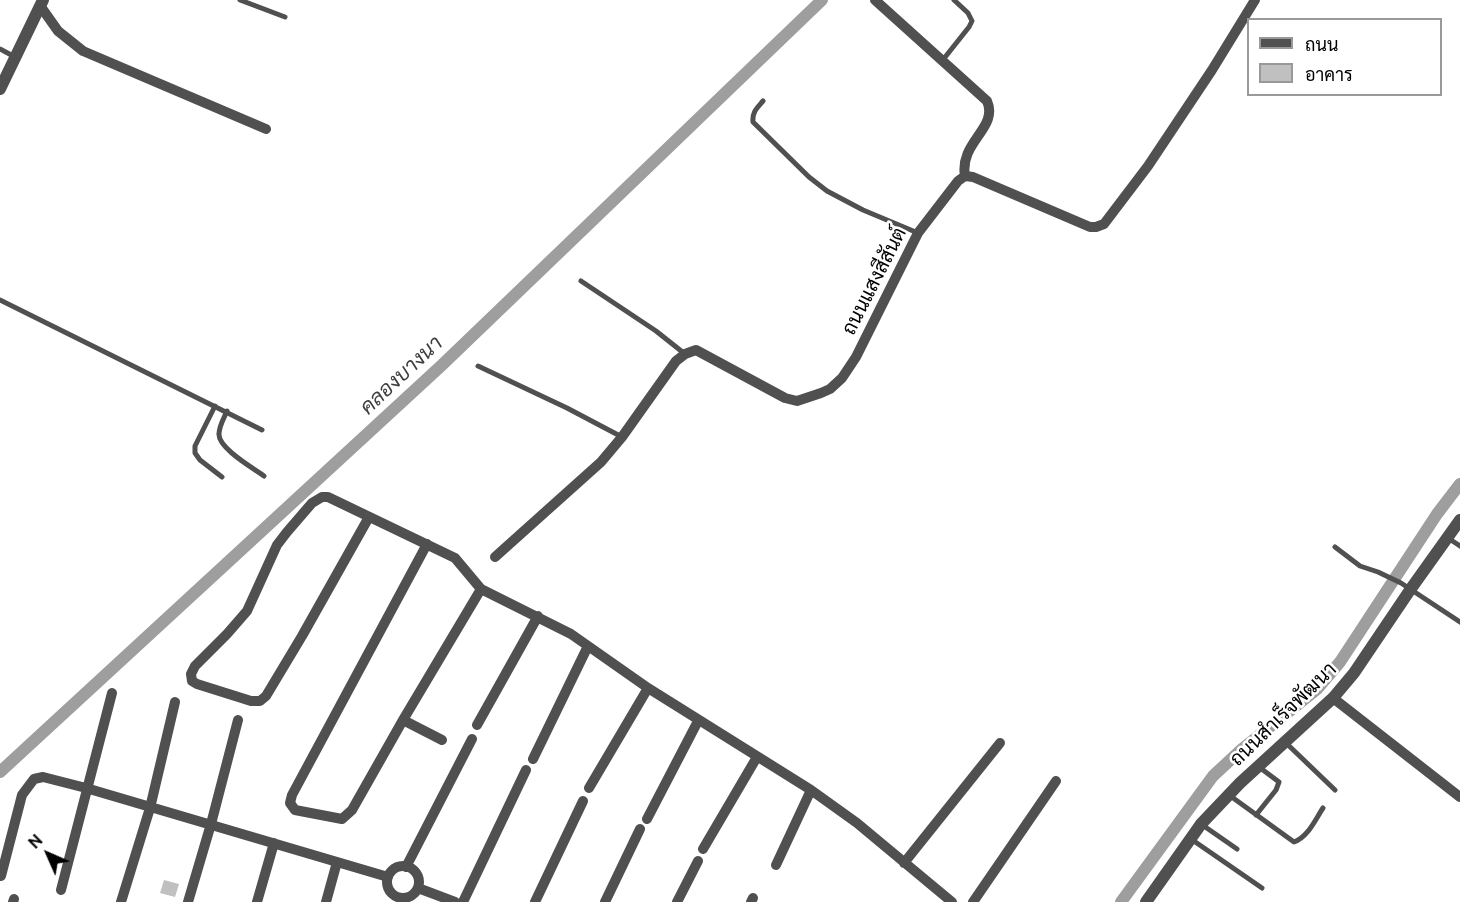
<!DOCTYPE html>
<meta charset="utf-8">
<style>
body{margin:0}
#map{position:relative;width:1460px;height:902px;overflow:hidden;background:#fff;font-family:Ubuntu,Sarabun,sans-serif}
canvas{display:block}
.legend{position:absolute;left:1247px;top:18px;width:195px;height:78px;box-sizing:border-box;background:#fff;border:2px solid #999;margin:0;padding:8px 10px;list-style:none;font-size:18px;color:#000}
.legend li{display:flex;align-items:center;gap:12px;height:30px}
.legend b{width:30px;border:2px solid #999}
.north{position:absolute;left:18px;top:824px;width:60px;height:60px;-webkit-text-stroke:4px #fff;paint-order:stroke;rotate:315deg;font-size:16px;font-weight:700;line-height:24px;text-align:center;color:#000}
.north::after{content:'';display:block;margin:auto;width:21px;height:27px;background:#000;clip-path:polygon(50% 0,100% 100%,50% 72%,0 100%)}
</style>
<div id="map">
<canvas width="1460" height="902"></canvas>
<ul class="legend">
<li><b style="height:8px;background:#505050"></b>ถนน</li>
<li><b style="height:16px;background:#c0c0c0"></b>อาคาร</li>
</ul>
<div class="north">N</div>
</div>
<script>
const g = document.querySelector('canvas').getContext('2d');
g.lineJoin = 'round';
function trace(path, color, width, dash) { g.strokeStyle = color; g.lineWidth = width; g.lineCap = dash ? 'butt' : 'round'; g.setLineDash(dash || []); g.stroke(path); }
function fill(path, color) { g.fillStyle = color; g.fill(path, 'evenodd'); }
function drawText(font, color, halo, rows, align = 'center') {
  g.font = font + ' Ubuntu,Sarabun,sans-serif'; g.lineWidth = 5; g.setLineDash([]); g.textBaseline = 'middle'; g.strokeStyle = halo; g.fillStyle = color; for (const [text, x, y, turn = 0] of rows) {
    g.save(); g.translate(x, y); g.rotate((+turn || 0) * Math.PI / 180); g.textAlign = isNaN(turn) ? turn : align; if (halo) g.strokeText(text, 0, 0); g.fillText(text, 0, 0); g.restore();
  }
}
trace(new Path2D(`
 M0,772L442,365L822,0
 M1121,902L1213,776L1241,750L1317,689L1340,662L1437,514L1460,484`), '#9e9e9e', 12);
fill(new Path2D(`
 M164,880L179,884L175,897L160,893Z`), '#c0c0c0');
trace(new Path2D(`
 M240,0L285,17
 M0,49L15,57
 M942,61L969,27L972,21L968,13L954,0
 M763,101C757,108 752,112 753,122L809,177L827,191L863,210L918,233
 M581,281L656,331L685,354
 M0,300L262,430
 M478,366L567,408L622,437
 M215,406L195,446V453L200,460L222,477
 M227,411C224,418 219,426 219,434C218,448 253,468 264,476
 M1448,538L1460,546
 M1335,547L1360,566L1378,572L1401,583L1460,622
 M1285,742L1335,790
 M1229,795L1294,842C1308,837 1315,820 1323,808
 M1256,815L1276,790L1279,782L1259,767
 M1201,824L1237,849
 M1191,839L1262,888`), '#505050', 5);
trace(new Path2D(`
 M875,0L987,101C999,128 959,142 965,176
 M41,7L58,31L83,51L266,129
 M369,517L302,636L266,696L260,701H251L197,684L192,681L191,674L195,666L227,634L247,611L277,545L287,532L312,503L322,497H328L455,558L481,589L571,634L648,688L811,790L857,823L952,902
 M427,544L292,795L290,803L295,810L342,819L352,810L403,720L481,589
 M495,557L601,462L622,437L676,361L685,354L696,350L785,398L797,401L821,393L830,389L842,378L856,357L918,233L958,181L965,176L973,177L1090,227H1096L1104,224L1148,166L1212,70L1255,0
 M1333,698L1460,797
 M403,720L442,740
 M477,725L538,616
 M533,759L588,646
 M589,788L648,688
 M647,819L698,721
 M703,849L757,757
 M904,863L1000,743
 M776,865L811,790
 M387 882a16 16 0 1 1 32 0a16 16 0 1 1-32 0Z
 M406,867L472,739
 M1,876L22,795L34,779L43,777L86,788L388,877
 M418,888L455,902
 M61,890L112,693
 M13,902L14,899
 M121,902L150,808L175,702
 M188,902L211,824L238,720
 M257,902L274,843
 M326,902L337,862
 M463,902L526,770
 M535,902L583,801
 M605,902L640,829
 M677,902L698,861
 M751,902L753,898
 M973,902L1056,781`), '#505050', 10);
trace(new Path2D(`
 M0,89L43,0
 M1146,902L1201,824L1240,783L1333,698L1354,673L1410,590L1460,520`), '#505050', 12);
drawText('20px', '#000', '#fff', [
 ["ถนนแสงสีสันต์",874,281,-63],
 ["ถนนสำเร็จพัฒนา",1283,714,-44]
]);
drawText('italic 21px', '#3f3f3f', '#fff', [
 ["คลองบางนา",401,375,-43]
]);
</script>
